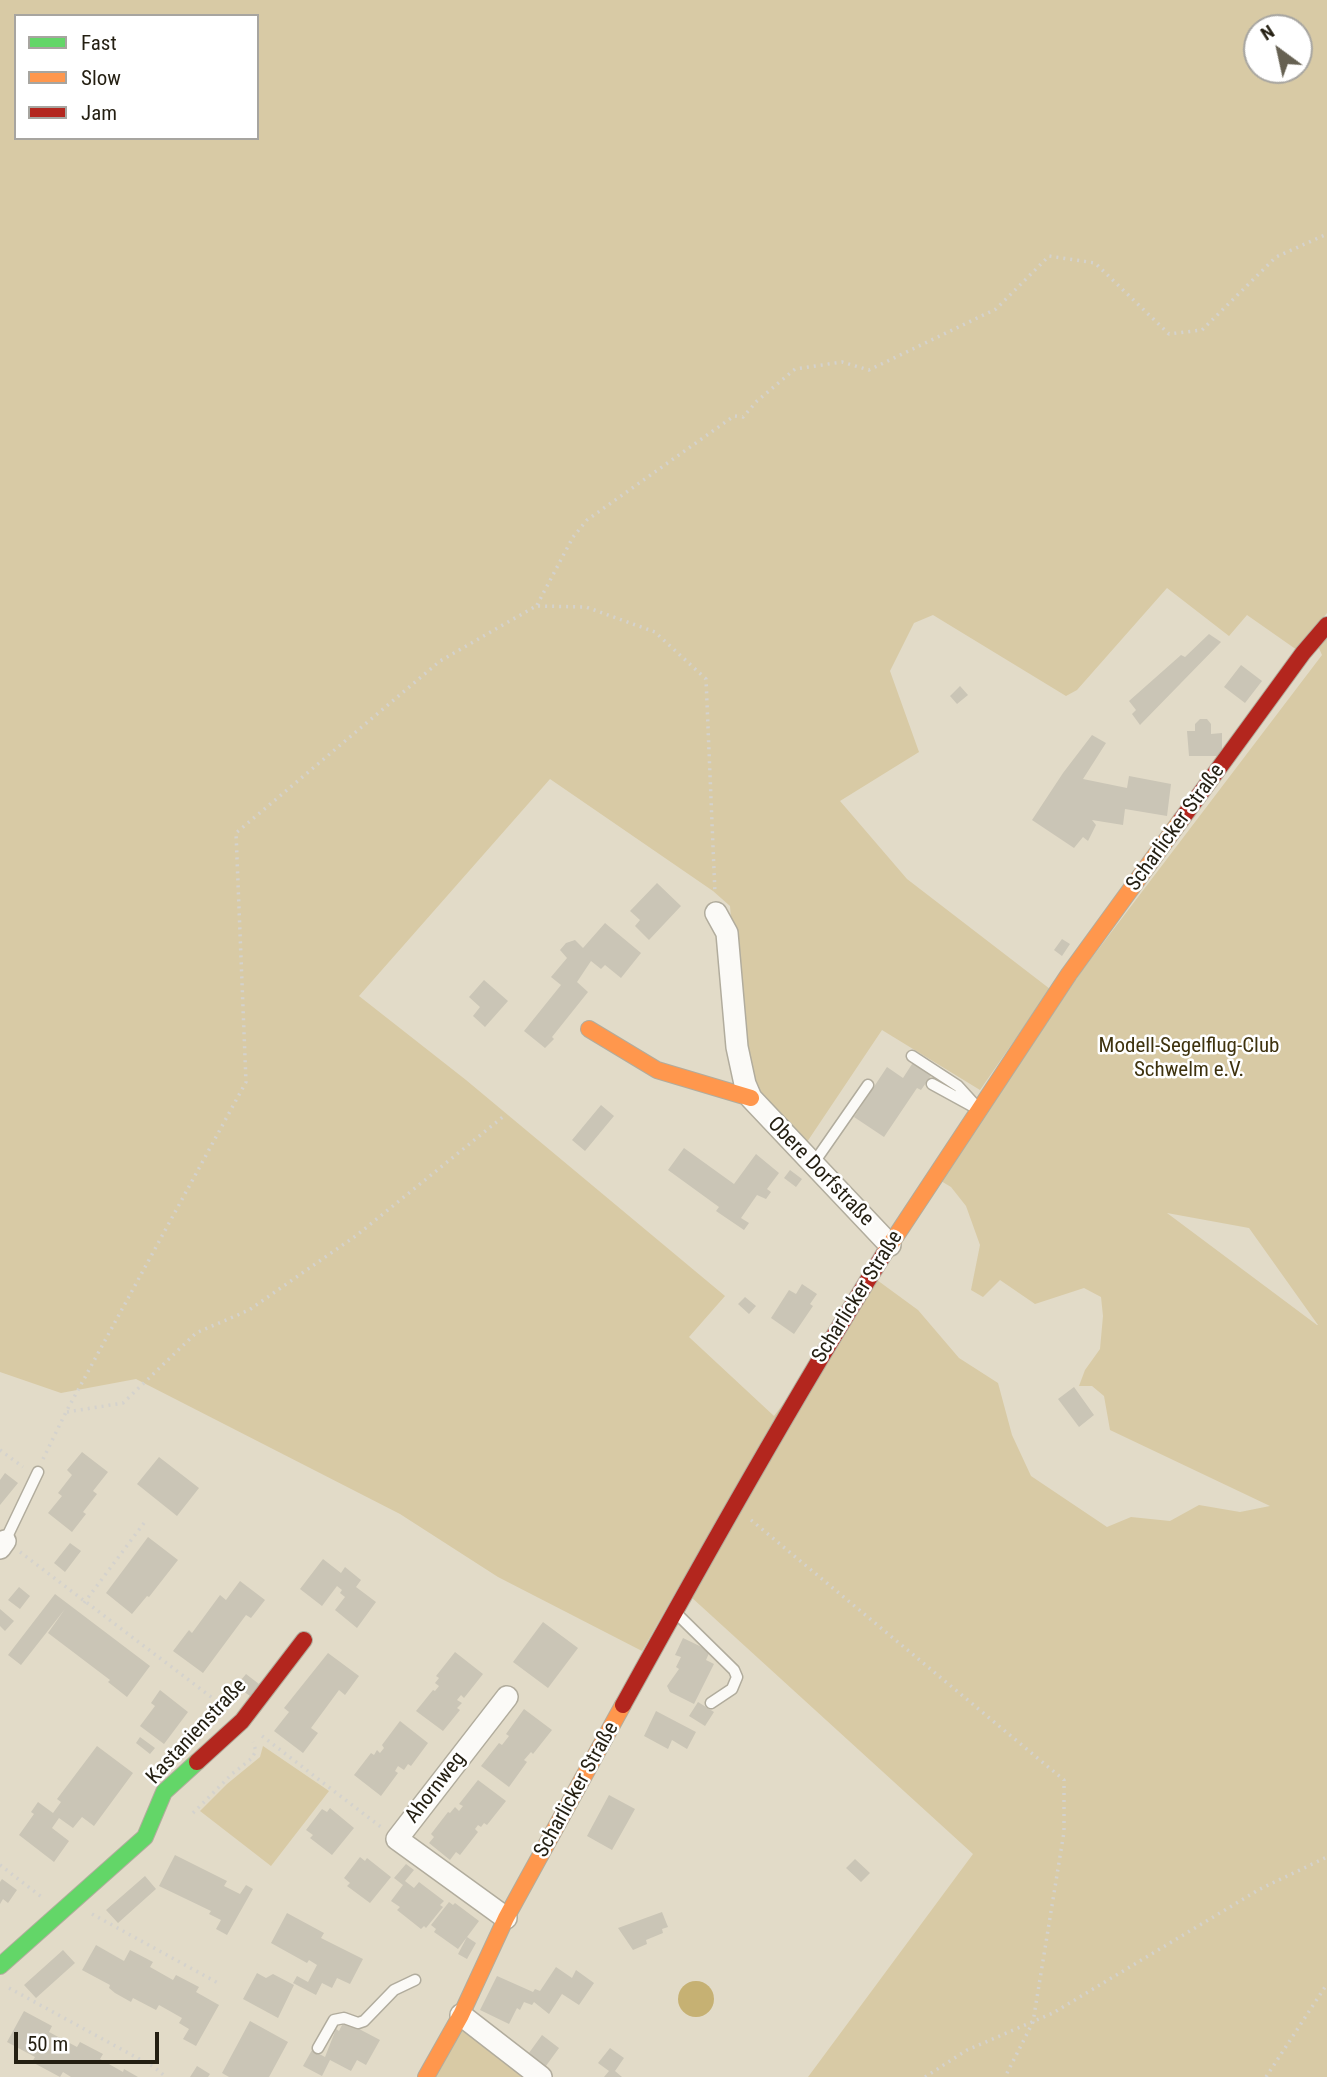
<!DOCTYPE html>
<meta charset="utf-8">
<style>
body{margin:0}
#map{position:relative;width:1327px;height:2077px;overflow:hidden;background:#e2dbc8;font-family:"Roboto Condensed",sans-serif}
canvas{display:block}
.legend{position:absolute;left:14px;top:14px;width:245px;height:126px;box-sizing:border-box;background:#fff;border:2px solid #a7a5a0;margin:0;padding:9px 12px;list-style:none;font-size:21px;color:#241f12}
.legend li{display:flex;align-items:center;gap:14px;height:35px}
.legend b{width:35px;border:2px solid #a7a5a0}
.north{position:absolute;left:1243px;top:14px;width:70px;height:70px;box-sizing:border-box;background:#fff;border:2px solid #a7a5a0;border-radius:50%;rotate:327deg;font-size:19px;font-weight:700;line-height:28px;text-align:center;color:#241f12}
.north::after{content:'';display:block;margin:auto;width:24px;height:32px;background:#666152;clip-path:polygon(50% 0,100% 100%,50% 72%,0 100%)}
.scale{position:absolute;left:14px;top:2032px;width:145px;height:32px;box-sizing:border-box;border:4px solid #241f12;border-top:0;padding-left:9px;font-size:21px;line-height:24px;white-space:nowrap;color:#241f12;-webkit-text-stroke:5px #fff;paint-order:stroke}
</style>
<div id="map">
<canvas width="1327" height="2077"></canvas>
<ul class="legend">
<li><b style="height:9px;background:#63d668"></b>Fast</li>
<li><b style="height:9px;background:#ff974d"></b>Slow</li>
<li><b style="height:9px;background:#b3261e"></b>Jam</li>
</ul>
<div class="north">N</div>
<div class="scale">50 m</div>
</div>
<script>
const g = document.querySelector('canvas').getContext('2d');
g.lineJoin = 'round';
function fill(path, color) { g.fillStyle = color; g.fill(path, 'evenodd'); }
function trace(path, color, width, dash) { g.strokeStyle = color; g.lineWidth = width; g.lineCap = dash ? 'butt' : 'round'; g.setLineDash(dash || []); g.stroke(path); }
function drawText(font, color, halo, rows, align = 'center') {
  g.font = font + ' "Roboto Condensed",sans-serif'; g.lineWidth = 5; g.setLineDash([]); g.textBaseline = 'middle'; g.strokeStyle = halo; g.fillStyle = color; for (const [text, x, y, turn = 0] of rows) {
    g.save(); g.translate(x, y); g.rotate((+turn || 0) * Math.PI / 180); g.textAlign = isNaN(turn) ? turn : align; if (halo) g.strokeText(text, 0, 0); g.fillText(text, 0, 0); g.restore();
  }
}
fill(new Path2D(`
 M0,0H1327V613L1297,650L1247,615L1229,636L1167,588L1077,690L1066,696L933,615L914,623L890,671L919,752L840,801L907,879L1050,989L980,1090L882,1030L805,1145L757,1095L743,1052L730,906L713,891L550,779L359,996L466,1080L725,1296L689,1337L774,1416L877,1280L918,1310L959,1358L998,1383L1012,1435L1031,1476L1107,1527L1131,1517L1170,1521L1199,1505L1240,1512L1270,1506L1110,1430L1104,1396L1092,1386H1079L1085,1370L1100,1349L1103,1316L1101,1297L1084,1288L1035,1304L1000,1280L983,1297L971,1290L980,1245L966,1206L951,1187L941,1181L1081,972L1322,655L1318,646L1327,637V2077H808L973,1854L679,1586L642,1651L498,1577L400,1514L136,1379L61,1393L0,1372ZM16,16H257V138H16ZM1257,28H1299V70H1257ZM1167,1213L1249,1228L1318,1325H1317Z
 M263,1746L329,1791L271,1866L200,1811L227,1784L260,1757Z
 M460,2029L526,2077H435Z`), '#d8caa5');
fill(new Path2D(`
 M678 1999a18 18 0 1 1 36 0a18 18 0 1 1-36 0Z`), '#c6b173');
fill(new Path2D(`
 M1209,634L1221,642L1140,725L1132,714L1136,710L1129,701L1181,655L1185,657Z
 M1241,665L1262,681L1245,703L1224,687Z
 M960,686L968,695L957,704L950,696Z
 M1200,719H1207L1211,724V734L1222,733V756H1189L1187,731H1195V724Z
 M1092,735L1106,743L1083,779L1127,788L1129,776L1171,784L1167,816L1125,809L1123,825L1092,820L1096,825L1088,841L1083,837L1074,848L1032,820L1063,773Z
 M657,883L681,906L649,940L635,926L640,920L630,911Z
 M605,923L641,953L621,978L605,965L601,969L591,961L577,982L588,992L552,1037L554,1039L545,1048L524,1031L561,985L551,977L567,958L560,950L566,943L575,940L583,948Z
 M1062,939L1070,944L1062,956L1054,950Z
 M484,980L508,1001L485,1027L473,1016L480,1007L469,997Z
 M914,1061L933,1073L921,1090L917,1088L884,1137L854,1117L887,1067L903,1078Z
 M601,1105L614,1116L585,1151L572,1140Z
 M684,1148L734,1184L756,1154L779,1173L767,1189L771,1192L766,1199L757,1195L741,1218L749,1223L744,1230L716,1211L719,1207L668,1170Z
 M790,1170L802,1179L796,1187L784,1178Z
 M802,1284L817,1294L810,1304L813,1306L794,1334L771,1318L789,1290L796,1294Z
 M745,1297L756,1306L749,1314L738,1304Z
 M1074,1387L1094,1415L1079,1427L1058,1399Z
 M82,1452L108,1472L93,1491L97,1494L83,1512L86,1514L72,1532L48,1513L62,1496L58,1493L72,1475L67,1470Z
 M159,1457L199,1488L177,1516L137,1484Z
 M5,1473L18,1483L0,1505V1480Z
 M148,1537L178,1560L149,1597L147,1596L132,1614L106,1593Z
 M70,1543L81,1551L65,1572L54,1563Z
 M323,1559L341,1573L345,1567L361,1580L356,1587L376,1602L357,1628L335,1610L345,1597L340,1593L342,1590L337,1586L322,1606L300,1589Z
 M240,1581L265,1600L251,1618L246,1615L203,1673L173,1651L189,1630L192,1633L220,1595L226,1600Z
 M19,1587L30,1596L20,1609L8,1600Z
 M55,1594L150,1666L127,1697L108,1682L110,1680L48,1633L65,1609L21,1665L8,1655Z
 M0,1609L14,1621L5,1631L0,1626Z
 M543,1622L578,1648L548,1688L513,1662Z
 M683,1638L710,1651L706,1660L714,1664L694,1704L670,1692L667,1686L679,1669L676,1667L681,1657L675,1655Z
 M455,1652L483,1674L464,1698L461,1695L457,1700L462,1703L457,1708L460,1710L443,1731L416,1711L433,1690L435,1691L439,1686L435,1683L439,1678L436,1676Z
 M328,1653L359,1676L345,1695L339,1690L311,1728L318,1733L303,1753L274,1731L289,1712L284,1708Z
 M246,1674L259,1684L250,1696L236,1686Z
 M160,1690L188,1712L164,1744L140,1726L155,1706L151,1703Z
 M698,1702L714,1712L705,1726L689,1716Z
 M524,1709L552,1730L533,1754L531,1752L524,1760L527,1762L509,1787L481,1766L499,1743L502,1745L509,1736L506,1734Z
 M656,1711L696,1732L687,1749L672,1740L668,1749L644,1736Z
 M400,1721L428,1743L411,1766L408,1764L404,1770L398,1766L395,1771L398,1773L381,1796L354,1775L371,1753L374,1755L377,1750L380,1753L384,1748L382,1745Z
 M140,1737L155,1748L150,1754L136,1743Z
 M97,1746L133,1773L94,1826L82,1817L73,1828L59,1818L52,1828L69,1841L54,1862L19,1835L34,1814L31,1812L38,1802L53,1813L61,1802L57,1799Z
 M478,1780L506,1801L487,1825L484,1823L481,1827L478,1825L475,1829L478,1832L460,1855L456,1852L450,1860L429,1843L434,1837L431,1834L448,1812L450,1813L455,1807L459,1811L463,1806L459,1804Z
 M609,1795L635,1809L612,1850L587,1836Z
 M330,1808L354,1828L332,1855L310,1838L313,1835L306,1830L322,1809L327,1812Z
 M175,1855L227,1881L224,1886L240,1894L246,1885L253,1889L227,1935L216,1929L221,1920L209,1914L211,1911L159,1886Z
 M360,1857L365,1861L367,1858L391,1877L370,1903L347,1886L350,1883L344,1878Z
 M855,1859L870,1873L861,1882L846,1868Z
 M406,1864L414,1870L405,1881L414,1888L419,1882L444,1901L440,1905L443,1907L426,1928L424,1926L421,1929L397,1910L400,1907L391,1901L403,1885L394,1878Z
 M145,1876L156,1889L118,1923L106,1910Z
 M2,1879L17,1890L8,1903L3,1899L0,1904V1882Z
 M449,1902L453,1905L455,1903L479,1921L458,1949L434,1932L436,1929L431,1925Z
 M662,1912L668,1927L662,1929L663,1933L646,1940L647,1944L633,1950L618,1928Z
 M287,1913L324,1933L321,1938L363,1959L350,1984L337,1978L332,1988L322,1983L316,1995L293,1983L297,1976L308,1982L317,1965L309,1960L307,1963L271,1943Z
 M467,1937L476,1943L467,1959L458,1954Z
 M96,1945L124,1961L130,1950L153,1962L150,1967L173,1980L176,1975L199,1987L196,1992L219,2005L196,2046L183,2039L189,2029L179,2023L182,2018L159,2005L156,2010L133,1998L131,2002L115,1993L109,1988L110,1985L82,1970Z
 M63,1950L75,1963L36,1998L24,1985Z
 M556,1967L572,1978L576,1970L594,1983L579,2005L562,1994L549,2014L534,2002L532,2005L524,2002L520,2010L517,2008L509,2024L480,2010L497,1976L533,1992L535,1989L540,1991Z
 M257,1973L266,1978L273,1974L294,1985L278,2018L243,1999Z
 M24,2011L52,2026L49,2032L77,2047L80,2042L103,2054L100,2059L123,2072L124,2069L138,2077H71L63,2072L60,2077L32,2062L35,2057L7,2042Z
 M250,2021L288,2042L269,2077H229L222,2073Z
 M344,2021L380,2040L366,2065L357,2060L351,2071L330,2060L322,2076L303,2066L312,2050L325,2057L336,2029L339,2031Z
 M542,2035L559,2048L543,2070L526,2057Z
 M610,2048L624,2058L615,2071L622,2077H604L609,2071L598,2063Z
 M197,2066L210,2074L208,2077H190Z`), '#cac5b6');
const lane = new Path2D(`
 M912,1056L958,1086L978,1108
 M932,1084L974,1107
 M813,1164L868,1085
 M5,1541L38,1472
 M677,1614L734,1670L737,1677L732,1689L711,1703
 M318,2048L334,2020L344,2018L358,2023L364,2021L394,1990L415,1980`);
const street = new Path2D(`
 M716,913L727,933L737,1047L745,1084L751,1098L890,1245
 M0,1548L5,1541
 M506,1918L397,1839L507,1697
 M461,2015L541,2077`);
const fast = new Path2D(`
 M0,1966L145,1837L164,1792L197,1762`);
const slow = new Path2D(`
 M589,1029L657,1070L751,1098
 M884,1254L1069,974L1181,820
 M426,2077L461,2015L506,1918L623,1705`);
const jam = new Path2D(`
 M1181,820L1303,653L1327,625
 M623,1705C707,1553 792,1402 884,1254
 M197,1762L242,1721L304,1640`);
trace(lane, '#b1ac9d', 13);
trace(street, '#b1ac9d', 24);
trace(fast, '#b1ac9d', 18);
trace(slow, '#b1ac9d', 18);
trace(jam, '#b1ac9d', 18);
trace(new Path2D(`
 M537,605L573,537L587,520L734,416L743,417L757,401L795,369L842,362L869,370L996,309L1049,256L1095,263L1169,334L1202,330L1276,257L1327,234
 M67,1412L123,1403L196,1333L249,1310L357,1235L504,1116
 M0,1450L23,1467
 M43,1459L66,1412L246,1082L236,833L440,661L536,606L586,607L655,632L706,679L715,894
 M751,1520L1064,1780V1832L1033,2022L1005,2077
 M20,1552L223,1706
 M84,1603L144,1523
 M262,1736L381,1827
 M193,1813L232,1774L251,1759L256,1751L253,1742
 M0,1865L43,1898
 M92,1914L218,1983
 M9,1988L154,2067L166,2077
 M925,2077L967,2050L1053,2013L1260,1889L1327,1857
 M1266,2077L1327,1984`), '#d4d2cd', 3.5, [2, 5]);
trace(lane, '#fbfaf7', 10);
trace(street, '#fbfaf7', 21);
trace(fast, '#63d668', 16);
trace(slow, '#ff974d', 16);
trace(jam, '#b3261e', 16);
drawText('21px', '#241f12', '#fff', [
 ["Scharlicker Straße",1176,828,-54],
 ["Obere Dorfstraße",820,1172,46],
 ["Scharlicker Straße",858,1297,-58],
 ["Kastanienstraße",197,1732,-47],
 ["Ahornweg",436,1788,-52],
 ["Scharlicker Straße",577,1790,-61]
]);
drawText('21px', '#3e320e', '#fff', [
 ["Modell-Segelflug-Club",1189,1047],
 ["Schwelm e.V.",1189,1071]
]);
</script>
